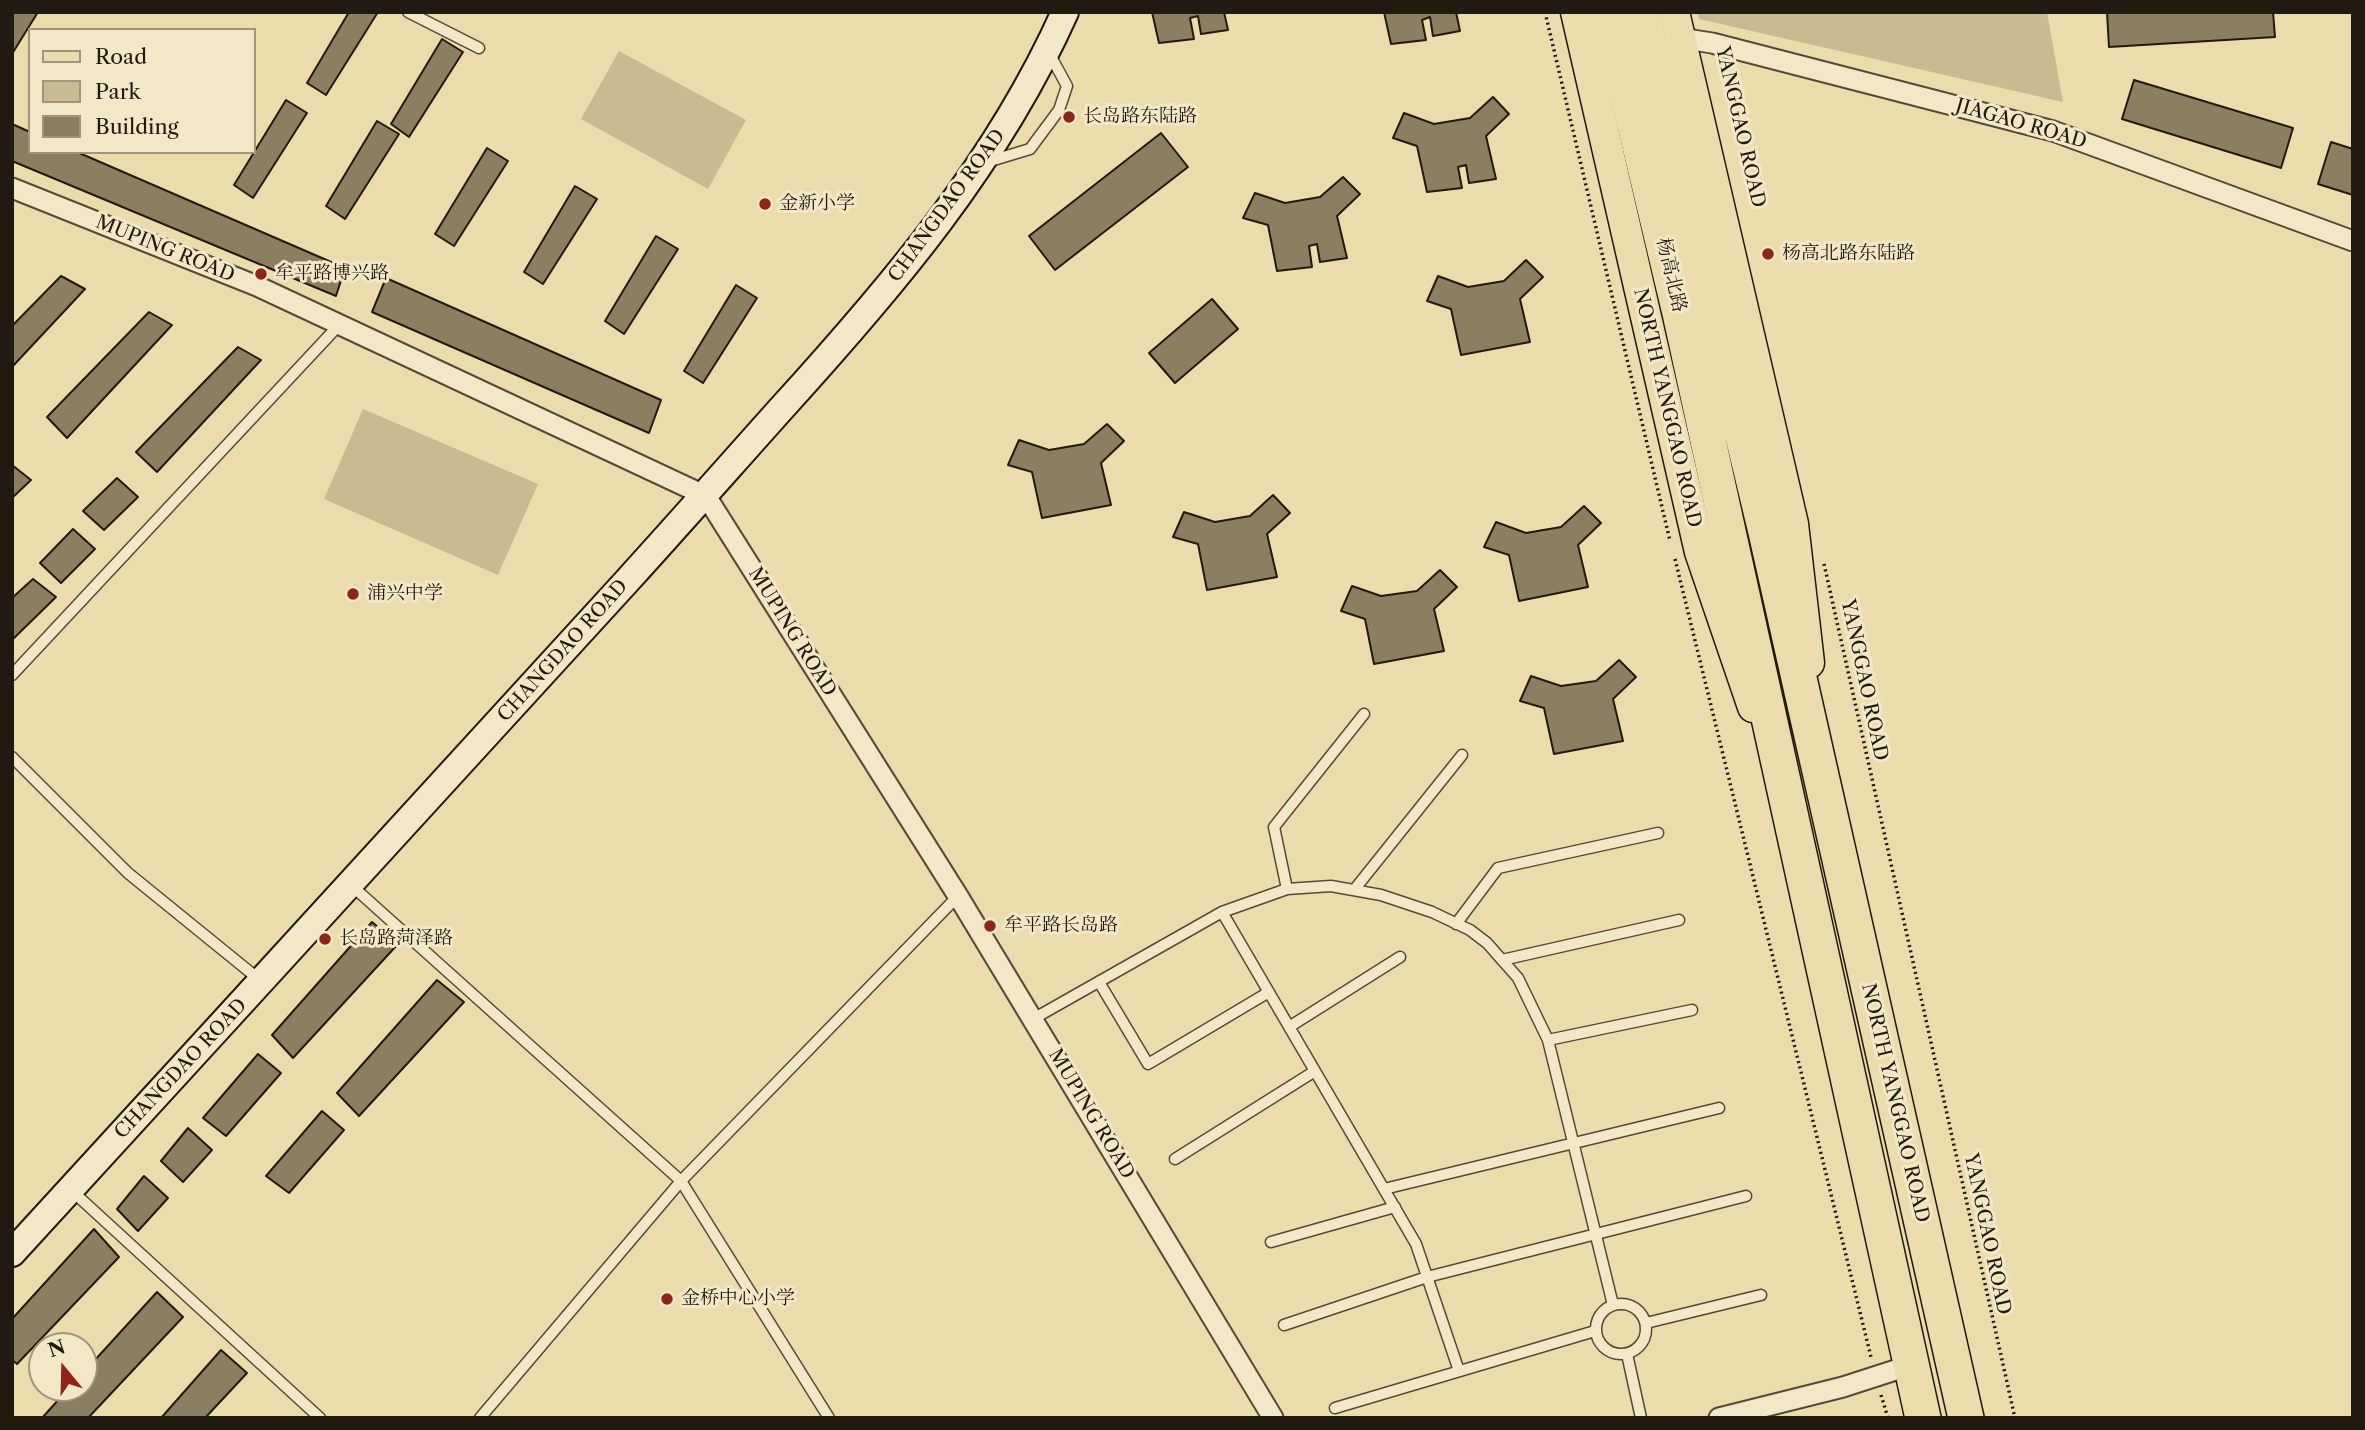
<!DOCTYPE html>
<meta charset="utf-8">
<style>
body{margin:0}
#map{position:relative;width:2365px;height:1430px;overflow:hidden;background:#ebdcab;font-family:"Libre Caslon Text",serif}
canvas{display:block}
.frame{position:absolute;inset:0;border:14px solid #221a10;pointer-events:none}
.legend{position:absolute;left:28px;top:28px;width:228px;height:126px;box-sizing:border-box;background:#f2e8c8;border:2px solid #9f967e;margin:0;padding:9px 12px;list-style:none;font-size:21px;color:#221a10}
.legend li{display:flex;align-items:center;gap:14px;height:35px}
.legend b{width:35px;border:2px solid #9f967e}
.north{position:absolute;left:28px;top:1332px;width:70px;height:70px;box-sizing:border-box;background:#f2e8c8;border:2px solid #9f967e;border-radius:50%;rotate:341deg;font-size:19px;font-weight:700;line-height:28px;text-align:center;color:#221a10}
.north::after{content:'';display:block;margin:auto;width:24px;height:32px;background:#8f2418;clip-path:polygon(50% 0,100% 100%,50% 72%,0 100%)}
</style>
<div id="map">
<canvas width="2365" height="1430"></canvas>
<div class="frame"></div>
<ul class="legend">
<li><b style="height:9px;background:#ebdcab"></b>Road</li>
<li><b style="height:19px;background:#c9bb91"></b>Park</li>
<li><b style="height:19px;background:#8b7f61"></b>Building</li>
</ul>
<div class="north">N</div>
</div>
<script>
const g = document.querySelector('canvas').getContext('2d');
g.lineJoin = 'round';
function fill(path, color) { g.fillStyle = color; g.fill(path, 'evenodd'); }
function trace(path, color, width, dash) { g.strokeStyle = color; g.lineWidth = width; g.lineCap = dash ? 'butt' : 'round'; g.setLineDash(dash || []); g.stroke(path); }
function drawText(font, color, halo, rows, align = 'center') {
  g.font = font + ' "Libre Caslon Text","Noto Serif SC",serif'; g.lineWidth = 6; g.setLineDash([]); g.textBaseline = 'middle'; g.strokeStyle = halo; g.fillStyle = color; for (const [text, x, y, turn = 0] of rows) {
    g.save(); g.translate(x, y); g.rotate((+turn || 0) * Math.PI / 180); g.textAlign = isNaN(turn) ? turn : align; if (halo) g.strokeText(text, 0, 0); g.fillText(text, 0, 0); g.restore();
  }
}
fill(new Path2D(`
 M1697,12H2047L2063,102L1699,19Z
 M619,51L746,120L708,189L581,119Z
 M363,409L538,484L498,575L324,499Z`), '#c9bb91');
const building = new Path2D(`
 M12,12H38L12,54Z
 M349,12H378L326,95L307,83Z
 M1152,12H1224L1228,30L1201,34L1198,16L1190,18L1194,39L1159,43Z
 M1384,12H1456L1460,31L1433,36L1430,17L1422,20L1426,40L1391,44Z
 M2107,12H2273L2275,37L2109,47Z
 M442,39L463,52L409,137L391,124Z
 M2134,80L2293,128L2281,168L2122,119Z
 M1493,97L1509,114L1486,136L1496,179L1469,183L1466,165L1458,167L1462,188L1427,192L1417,146L1393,138L1404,113L1434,124L1470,118Z
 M286,100L307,113L253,198L234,185Z
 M377,121L399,134L345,219L326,206Z
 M12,124L30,132V152H77L345,268L336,296L12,161Z
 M1161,133L1188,167L1055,270L1029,236Z
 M2331,142L2353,149V195L2318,184Z
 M487,148L508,161L454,246L435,234Z
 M1343,177L1360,194L1337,216L1347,258L1320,262L1317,244L1309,246L1312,267L1277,271L1268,225L1243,218L1255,193L1285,203L1320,197Z
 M575,186L597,199L543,284L524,272Z
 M656,236L678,249L624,334L605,321Z
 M1526,260L1543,277L1520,299L1530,342L1461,355L1451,309L1427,301L1438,276L1468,287L1504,281Z
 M61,276L85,289L12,367V326Z
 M386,278L661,400L649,433L372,312Z
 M736,285L757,298L703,383L684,371Z
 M1212,299L1238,329L1175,383L1149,353Z
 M149,312L172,325L67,438L47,417Z
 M238,347L261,360L157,472L136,452Z
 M1107,424L1124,441L1101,463L1111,505L1042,518L1032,472L1008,465L1019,440L1049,450L1084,444Z
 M12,465L31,480L12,498Z
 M117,478L138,497L104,530L83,511Z
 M1273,495L1290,513L1267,534L1277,577L1207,590L1198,544L1173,537L1184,512L1215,522L1250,516Z
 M1584,506L1601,523L1578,545L1588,587L1519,601L1509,555L1484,547L1496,522L1526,533L1561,527Z
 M73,529L95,549L61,583L40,563Z
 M1440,570L1457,587L1434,609L1444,651L1374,664L1365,619L1341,611L1352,586L1381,596L1417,591Z
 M33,579L56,597L12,640V598Z
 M1619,660L1636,677L1613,699L1623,741L1554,754L1544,708L1520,701L1531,676L1561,686L1596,681Z
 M372,922L398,944L293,1058L272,1035Z
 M437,980L464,1002L359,1116L337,1093Z
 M258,1054L281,1073L226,1136L203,1118Z
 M322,1111L344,1130L289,1193L266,1176Z
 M188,1128L212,1150L183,1182L161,1161Z
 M144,1176L168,1198L138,1231L117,1209Z
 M94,1229L119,1257L17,1364L12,1360V1319Z
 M157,1292L183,1317L88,1418H42L69,1388H84V1372Z
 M221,1350L247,1373L205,1418H161Z`);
fill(building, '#8b7f61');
trace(building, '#221a10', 2);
const lane = new Path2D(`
 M408,12L479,48
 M987,162L1030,149L1059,110L1067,86L1049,53
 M12,675L339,325
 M12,757L128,873L261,981
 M351,885L681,1181L829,1418
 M1287,889L1274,827L1364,714
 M1354,890L1462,755
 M1222,912L1287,889L1331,886L1381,895L1432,912L1470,930L1487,943L1518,978L1548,1040L1613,1305
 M1456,924L1498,868L1658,833
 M1502,960L1679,920
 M1099,982L1148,1064L1269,992
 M1033,1019L1222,912L1416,1244L1459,1371
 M1289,1027L1400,957
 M1548,1040L1692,1010
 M1175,1159L1315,1071
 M1384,1189L1719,1108
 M71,1190L320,1418
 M1271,1242L1395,1207
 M1596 1329a25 25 0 1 1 50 0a25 25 0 1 1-50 0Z
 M1646,1323L1761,1295
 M1284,1325L1427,1277L1746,1196
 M1627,1354L1641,1418
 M1335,1408L1595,1331
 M480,1418L681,1181L958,896`);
const street = new Path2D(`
 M1680,38L1712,43L2053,131L2353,241
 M12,188L257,286L706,496L958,896L1273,1418
 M1719,1418L1843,1387L1911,1365`);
const secondary = new Path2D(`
 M12,1253C217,1029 422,806 627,581C678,525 729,467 780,410C891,288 997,164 1065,12`);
const primary = new Path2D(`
 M1576,12L1700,552L1753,707
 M1674,12L1793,524L1809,663`);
const highway = new Path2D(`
 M1608,12L1680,313L1923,1418
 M1641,12L1766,532L1966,1418`);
trace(lane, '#544a37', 13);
trace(street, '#544a37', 23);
trace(secondary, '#221a10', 30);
trace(primary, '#221a10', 33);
trace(highway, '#221a10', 38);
trace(new Path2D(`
 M1545,12L1670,541
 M1675,559L1871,1357
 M1824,564L2015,1418
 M1881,1395L1888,1418`), '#221a10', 3.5, [2, 3.5]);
trace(lane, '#f2e8c8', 10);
trace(street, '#f2e8c8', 19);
trace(secondary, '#f2e8c8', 26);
trace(primary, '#ebdcab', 30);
trace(highway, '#ebdcab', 35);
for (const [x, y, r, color] of [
 [1069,117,7,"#8f2418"],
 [765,204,7,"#8f2418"],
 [1768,254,7,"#8f2418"],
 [261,274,7,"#8f2418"],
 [353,594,7,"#8f2418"],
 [990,926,7,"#8f2418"],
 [325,939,7,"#8f2418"],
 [667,1299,7,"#8f2418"]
]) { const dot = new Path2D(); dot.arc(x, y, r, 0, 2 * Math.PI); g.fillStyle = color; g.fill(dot); trace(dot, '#f2e8c8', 2.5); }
drawText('19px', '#221a10', '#f2e8c8', [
 ["长岛路东陆路",1083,117],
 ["金新小学",779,204],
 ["杨高北路东陆路",1782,254],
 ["牟平路博兴路",275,274],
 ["浦兴中学",367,594],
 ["牟平路长岛路",1004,926],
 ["长岛路菏泽路",339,939],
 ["金桥中心小学",681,1299]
], 'left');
drawText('19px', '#221a10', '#f2e8c8', [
 ["JIAGAO ROAD",2021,124,16],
 ["YANGGAO ROAD",1740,127,77],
 ["CHANGDAO ROAD",947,206,-54],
 ["MUPING ROAD",165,249,22],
 ["杨高北路",1671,275,77],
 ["NORTH YANGGAO ROAD",1667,408,77],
 ["MUPING ROAD",792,632,58],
 ["CHANGDAO ROAD",563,651,-48],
 ["YANGGAO ROAD",1864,680,78],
 ["CHANGDAO ROAD",181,1069,-47],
 ["NORTH YANGGAO ROAD",1895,1103,77],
 ["MUPING ROAD",1091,1114,59],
 ["YANGGAO ROAD",1987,1234,78]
]);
</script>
